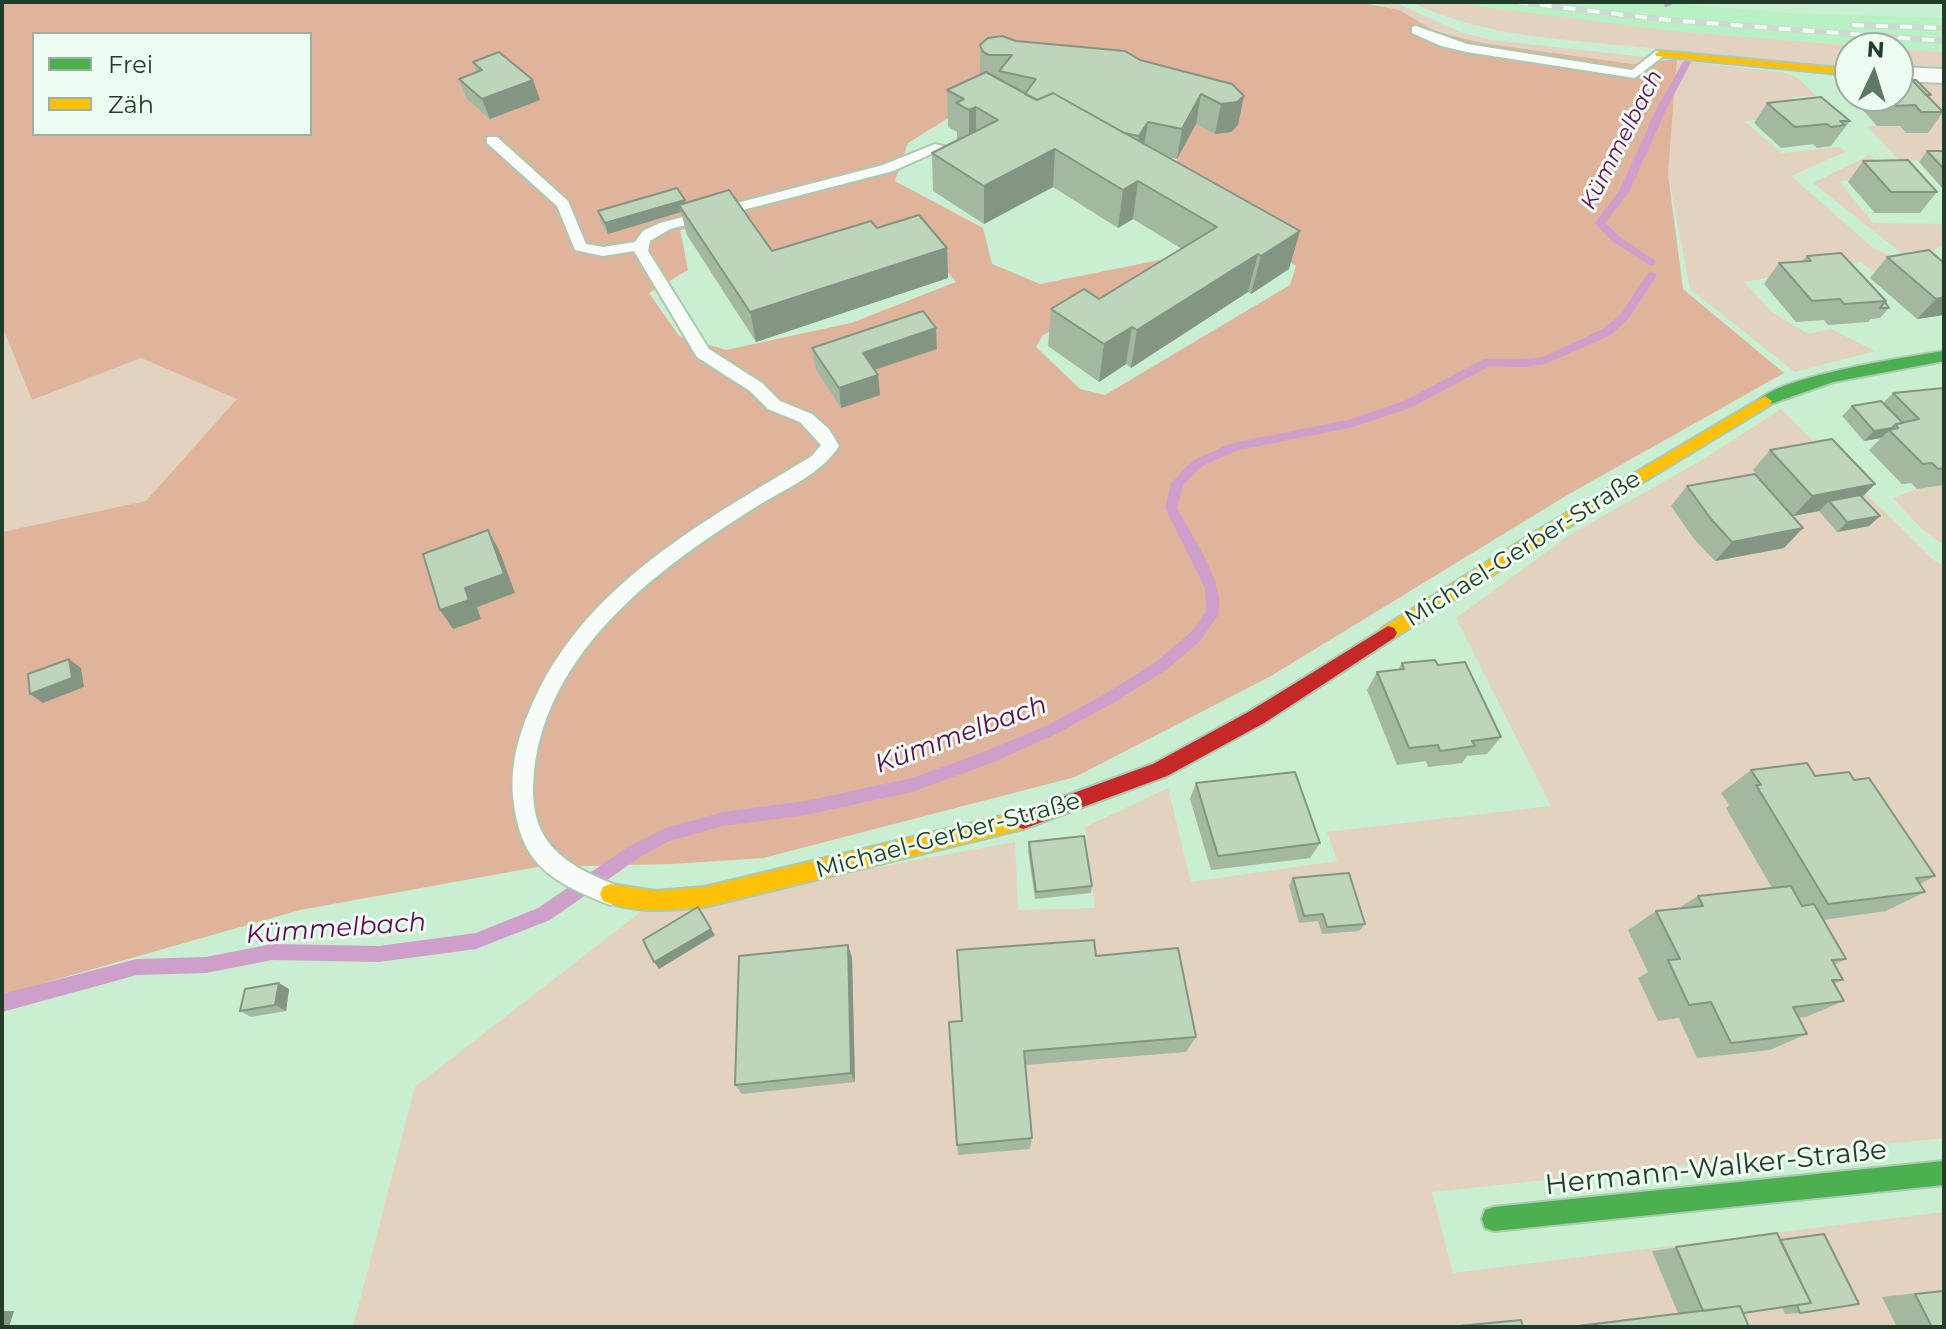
<!DOCTYPE html>
<meta charset="utf-8">
<style>
body{margin:0}
#map{position:relative;width:1946px;height:1329px;overflow:hidden;background:#c9eed1;font-family:Montserrat,sans-serif}
canvas{display:block}
.frame{position:absolute;inset:0;border:4px solid #213c28;pointer-events:none}
.legend{position:absolute;left:32px;top:32px;width:280px;height:104px;box-sizing:border-box;background:#eefbf1;border:2px solid #9cafa1;margin:0;padding:10px 14px;list-style:none;font-size:24px;color:#213c28}
.legend li{display:flex;align-items:center;gap:16px;height:40px}
.legend b{width:40px;border:2px solid #9cafa1}
.north{position:absolute;left:1834px;top:32px;width:80px;height:80px;box-sizing:border-box;background:#eefbf1;border:2px solid #9cafa1;border-radius:50%;rotate:4deg;font-size:22px;font-weight:700;line-height:32px;text-align:center;color:#213c28}
.north::after{content:'';display:block;margin:auto;width:28px;height:36px;background:#5c7a63;clip-path:polygon(50% 0,100% 100%,50% 72%,0 100%)}
</style>
<div id="map">
<canvas width="1946" height="1329"></canvas>
<div class="frame"></div>
<ul class="legend">
<li><b style="height:10px;background:#4caf50"></b>Frei</li>
<li><b style="height:10px;background:#ffc107"></b>Zäh</li>
</ul>
<div class="north">N</div>
</div>
<script>
const g = document.querySelector('canvas').getContext('2d');
g.lineJoin = 'round';
function fill(path, color) { g.fillStyle = color; g.fill(path, 'evenodd'); }
function trace(path, color, width, dash) { g.strokeStyle = color; g.lineWidth = width; g.lineCap = dash ? 'butt' : 'round'; g.setLineDash(dash || []); g.stroke(path); }
function drawText(font, color, halo, rows, align = 'center') {
  g.font = font + ' Montserrat,sans-serif'; g.lineWidth = 6; g.setLineDash([]); g.textBaseline = 'middle'; g.strokeStyle = halo; g.fillStyle = color; for (const [text, x, y, turn = 0] of rows) {
    g.save(); g.translate(x, y); g.rotate((+turn || 0) * Math.PI / 180); g.textAlign = isNaN(turn) ? turn : align; if (halo) g.strokeText(text, 0, 0); g.fillText(text, 0, 0); g.restore();
  }
}
fill(new Path2D(`
 M1447,2H1661L1785,13L1944,18V52L1673,31Z`), '#b7f1c4');
fill(new Path2D(`
 M1366,2H1394L1460,32L1490,40L1782,72L1798,78L1816,96L1792,97L1804,109L1805,115L1744,121L1782,153L1840,147L1845,152L1791,176L1872,247L1915,268L1875,272L1860,262L1744,282L1772,312L1808,334L1831,329L1875,351L1795,372L1690,289L1668,174L1677,59L1633,64L1482,43L1434,31L1400,10Z
 M1411,2H1447L1673,31L1882,48H1850V67C1773,60 1696,53 1619,45C1547,38 1477,34 1411,2Z
 M1898,49L1944,52V71L1898,69Z
 M1901,83L1944,85V162L1899,160L1867,126H1900L1906,133Z
 M1870,155L1890,179L1839,181L1873,223L1944,224V244L1914,263L1813,183Z
 M2,326L32,400L141,358L238,399L147,501L2,532Z
 M1781,409L1932,559L1944,566V1138L1432,1192L1453,1273L1944,1212V1327H353L415,1087L643,910L1015,842L1018,910L1095,908L1085,827L1168,788L1191,882L1337,861L1327,832L1551,806L1456,618L1571,534L1702,460Z
 M1943,485L1944,486V545L1921,528L1893,498L1917,489Z`), '#e2d2bf');
fill(new Path2D(`
 M2,2H1357L1400,10L1434,31L1482,43L1633,64L1677,59L1668,174L1683,289L1784,373L1569,494L1271,676L1075,777L763,858L673,864L537,867L300,910L2,995V532L146,501L237,399L141,358L32,400L2,326ZM34,34H310V134H34ZM984,96L1189,118L1173,173L1197,201L1296,266L1290,285L1105,395L1080,389L1036,347L1043,335L1178,270L1165,259L1040,284L992,264L983,228L895,181L908,143ZM743,218L782,273L924,243L956,282L851,323L726,350L679,336L649,293L688,270L680,230Z`), '#e0b39b');
fill(new Path2D(`
 M1663,2H1671L1672,5L1665,7Z
 M1687,59L1691,62L1667,108L1629,192L1605,223L1620,237L1655,261L1656,263L1651,266L1612,241L1595,223L1619,191L1657,108L1683,62Z
 M1652,272L1657,275L1629,318L1611,335L1545,364L1524,367L1490,366L1412,407L1353,427L1239,450L1204,465L1194,473L1183,486L1177,508C1191,535 1227,585 1218,615L1200,641L1166,670L1115,702L1058,733L994,762L912,792L806,815L723,826L669,841L640,857L550,920L476,949L379,962L272,960L206,973L137,975L2,1012V994L137,959L206,957L272,944L379,946L476,933L538,908L628,847L666,828L723,812L806,801L912,778L984,752L1048,725L1105,694L1156,662L1190,633L1201,619L1206,611L1205,588L1165,508L1171,484L1186,467L1196,459L1232,443L1348,420L1404,401L1484,359H1524L1543,357L1603,329L1621,314L1648,273Z`), '#cf9fcb');
const lane = new Path2D(`
 M1416,26L1467,44L1632,70L1656,51L1666,54L1635,78L1467,52L1441,46L1412,33V27Z
 M487,137H497L568,201L586,244L603,247L635,242L643,231L660,223L883,165L935,144L947,147L893,171L670,229L650,241L648,251L709,349L762,383L780,401L812,414L829,429L839,446C820,476 780,491 751,510C656,570 547,651 534,772C527,841 560,863 618,886L621,894L618,902L610,905C550,881 520,865 513,796C510,761 521,727 536,696C590,581 708,519 812,456L821,445L800,422L768,409L750,391L697,357L634,251L603,256L575,250L557,206L487,143Z`);
const street = new Path2D(`
 M1898,67L1944,69V83L1898,81Z`);
const fast = new Path2D(`
 M1944,351V361L1833,382L1765,406L1758,401C1780,376 1907,357 1944,351Z
 M1944,1161V1185L1494,1231L1485,1228L1482,1219L1485,1210L1494,1207Z`);
const slow = new Path2D(`
 M1660,51L1850,69V75L1656,56L1655,54Z
 M1765,396L1772,401L1770,405L1549,539L1394,638H1382L1379,633L1382,628L1537,531Z
 M1023,811L1030,814L1033,820L1030,826L1023,829L704,907C670,910 635,914 603,901L600,894L603,887L610,884L656,891L704,887Z`);
const jam = new Path2D(`
 M1388,626L1394,628L1397,633L1394,638L1264,723L1167,776L1023,829L1016,826L1013,820L1016,814L1153,764L1250,711Z`);
trace(lane, '#abc8b1', 4);
trace(street, '#abc8b1', 4);
trace(fast, '#abc8b1', 4);
trace(slow, '#abc8b1', 4);
trace(jam, '#abc8b1', 4);
fill(lane, '#f7fcf8');
fill(street, '#f7fcf8');
fill(fast, '#4caf50');
fill(slow, '#ffc107');
fill(jam, '#c62828');
const rail = new Path2D(`
 M1516,2L1668,20L1944,41
 M1852,25L1944,28`);
trace(rail, '#cdd9d0', 6);
trace(rail, '#eefbf1', 4, [12]);
fill(new Path2D(`
 M1016,41L1232,84L1238,125L1231,132L1215,134L1196,124L1177,159L1166,157L1289,269L1251,294L1248,292L1131,368L1126,364L1099,382L1048,346L1051,309L1099,299L1182,249L1133,219L1118,228L1053,187L984,224L933,191L932,153L957,141V132L948,127L947,90L980,75V45Z
 M473,62L533,80L540,100L490,119L467,99L459,79L477,72Z
 M1912,80L1931,95L1929,97L1943,112L1928,133H1906L1900,126H1877L1847,92L1850,87V96H1898Z
 M1767,103L1850,121L1831,146L1817,148L1813,144L1781,148L1754,123Z
 M1927,151H1944V190L1919,162Z
 M1863,161L1937,192L1920,213H1875L1848,182Z
 M685,200V203L772,251L877,228L947,248L948,278L756,342L687,235L681,212L608,234L601,222L598,211Z
 M1807,256L1886,301L1885,302L1889,308L1880,318L1871,319L1868,322L1828,325L1824,320L1796,322L1764,284L1779,263L1802,261Z
 M1887,257L1944,263V315L1917,319L1870,278Z
 M812,348L937,349L874,370L878,375L880,395L841,408L815,368Z
 M1944,388V485L1917,489L1911,483L1902,484L1869,450L1881,438L1864,441L1842,416L1852,406L1883,403L1893,393Z
 M1770,450L1875,484L1862,497L1880,516L1869,526L1837,532L1819,511L1793,516L1753,470Z
 M1687,486L1784,548L1715,561L1694,539L1671,506Z
 M1402,663L1438,665L1501,737L1487,754L1467,756L1462,763L1428,767L1426,761L1397,765L1367,690L1377,672L1398,670Z
 M1751,770L1854,780L1935,876L1920,884L1925,892L1886,911L1823,920L1846,959L1834,965L1843,980L1834,984L1844,1001L1806,1017L1798,1018L1807,1034L1770,1050L1697,1058L1679,1018L1658,1021L1638,978L1648,972L1628,930L1656,911L1679,908L1698,896L1772,888L1726,808L1729,805L1721,793Z
 M1196,783L1320,843L1310,858L1211,870L1190,799Z
 M1029,842L1092,886L1091,893L1035,899L1028,850Z
 M1293,878L1365,924L1359,931L1322,934L1318,921L1299,923L1289,885Z
 M848,945L852,958L855,1082L742,1094L735,1085Z
 M957,950L1096,956L1196,1037L1186,1052L1025,1065L1032,1138L1030,1149L958,1155L949,1022L962,1021Z
 M289,989L286,1011L251,1017L240,1011Z
 M1777,1233L1800,1313L1785,1314L1782,1307L1743,1313L1749,1327H1561L1678,1313L1652,1251Z
 M1944,1290V1327H1897L1882,1297Z`), '#a3b7a1');
fill(new Path2D(`
 M533,80L540,100L490,119L482,99Z
 M1201,94L1196,124L1177,159L1182,129Z
 M1244,96L1238,125L1231,132L1215,134L1221,104Z
 M976,107V144L969,148V110Z
 M1148,122L1143,152L1135,166L1139,136Z
 M1055,149L1053,187L984,224V186Z
 M1138,181L1133,219L1118,228L1123,190Z
 M685,200L687,210L679,205L681,212L608,234L605,223Z
 M1300,231L1289,269L1251,294L1261,256Z
 M947,248L948,278L756,342L750,312Z
 M1258,254L1248,292L1131,368L1137,330Z
 M1944,297V315L1917,319L1936,299Z
 M1132,327L1126,364L1099,382L1104,344Z
 M936,328L937,349L865,373L863,353Z
 M878,375L880,395L841,408L839,388Z
 M1892,428L1881,438L1864,441L1874,431Z
 M1875,484L1855,504L1829,501L1819,511L1793,516L1812,496Z
 M1880,516L1869,526L1837,532L1847,522Z
 M1803,528L1784,548L1715,561L1732,542Z
 M488,530L499,550L515,593L477,607L481,619L453,629L440,610L465,588Z
 M69,659L81,668L84,687L43,703L30,694Z
 M711,929L715,935L659,969L654,962Z
 M848,945L852,958L855,1082L851,1073Z
 M279,983L289,989L286,1011L275,1005Z
 M2,1311H14L9,1327H2Z`), '#849583');
const building = new Path2D(`
 M1002,36L1016,41L1125,51L1140,60L1232,84L1244,96L1237,102L1221,104L1201,94L1182,129L1148,122L1139,136L1124,133L1053,93L1037,100L1025,94L1036,79L999,71L1012,55H989L983,52L980,45L988,38Z
 M499,52L533,80L482,99L459,79L482,70L473,62Z
 M1898,69H1901L1943,112H1921L1915,105L1892,106L1883,96H1898Z
 M986,72L1037,100L1053,93L1300,231L1261,256L1258,254L1137,330L1132,327L1104,344L1051,309L1084,289L1099,299L1217,227L1138,181L1123,190L1055,149L984,186L932,153L998,120L976,107L969,110L956,103L964,99L947,90Z
 M1912,80H1916L1931,95H1926Z
 M1821,97L1850,121H1840L1845,125L1831,127L1827,124L1795,127L1767,103Z
 M1927,151H1944V169Z
 M1908,160L1937,192H1891L1863,161Z
 M677,188L685,200L605,223L598,211Z
 M729,190L772,251L871,221L877,228L919,215L947,248L750,312L679,205Z
 M1929,250L1944,263V297L1936,299L1887,257Z
 M1841,253L1886,301L1844,304L1840,299L1812,301L1779,263L1811,261L1807,256Z
 M1885,302L1889,308H1880Z
 M923,311L936,328L863,353L878,375L839,388L812,348Z
 M1944,388V468L1938,469L1932,463L1923,464L1889,430L1898,428L1896,424L1919,419L1893,393Z
 M1881,401L1903,423L1896,424L1892,428L1874,431L1852,406Z
 M1832,439L1875,484L1812,496L1770,450Z
 M1755,474L1803,528L1732,542L1711,519L1687,486Z
 M1860,495L1880,516L1847,522L1829,501Z
 M488,530L504,574L465,588L469,600L440,610L423,554Z
 M69,659L72,678L30,694L28,674Z
 M1435,660L1438,665L1465,662L1501,737L1472,741L1475,746L1440,751L1438,745L1409,748L1377,672L1404,669L1402,663Z
 M1807,763L1815,776L1849,772L1854,780L1869,778L1935,876L1916,878L1925,892L1828,904L1756,785H1761L1751,770Z
 M1295,772L1320,843L1218,856L1196,783Z
 M1084,836L1092,886L1036,892L1029,842Z
 M1349,873L1365,924L1327,927L1323,914L1304,916L1293,878Z
 M1791,886L1802,906L1814,904L1846,959L1832,960L1843,980H1832L1844,1001L1793,1007L1807,1034L1731,1043L1711,1002L1689,1005L1668,960L1680,959L1656,911L1703,906L1698,896Z
 M698,907L711,929L654,962L643,940Z
 M1094,940L1096,956L1178,948L1196,1037L1024,1051L1032,1138L957,1145L949,1022L962,1021L957,950Z
 M848,945L851,1073L735,1085L739,956Z
 M279,983L275,1005L240,1011L245,989Z
 M1777,1233L1811,1303L1743,1313L1740,1306L1703,1311L1676,1247Z
 M1824,1234L1859,1304L1800,1313L1797,1305L1811,1303L1780,1240Z
 M1944,1291V1327H1932L1915,1294Z
 M1740,1306L1749,1327H1571Z
 M1521,1320L1523,1327H1460L1459,1326Z`);
fill(building, '#bdd5bb');
trace(building, '#849583', 2);
drawText('italic 22px', '#5b0c56', '#eefbf1', [
 ["Kümmelbach",1622,140,-63]
]);
drawText('24px', '#213c28', '#eefbf1', [
 ["Michael-Gerber-Straße",1523,549,-32],
 ["Michael-Gerber-Straße",948,836,-15]
]);
drawText('italic 26px', '#5b0c56', '#eefbf1', [
 ["Kümmelbach",961,735,-20],
 ["Kümmelbach",336,929,-4]
]);
drawText('28px', '#213c28', '#eefbf1', [
 ["Hermann-Walker-Straße",1716,1168,-6]
]);
</script>
